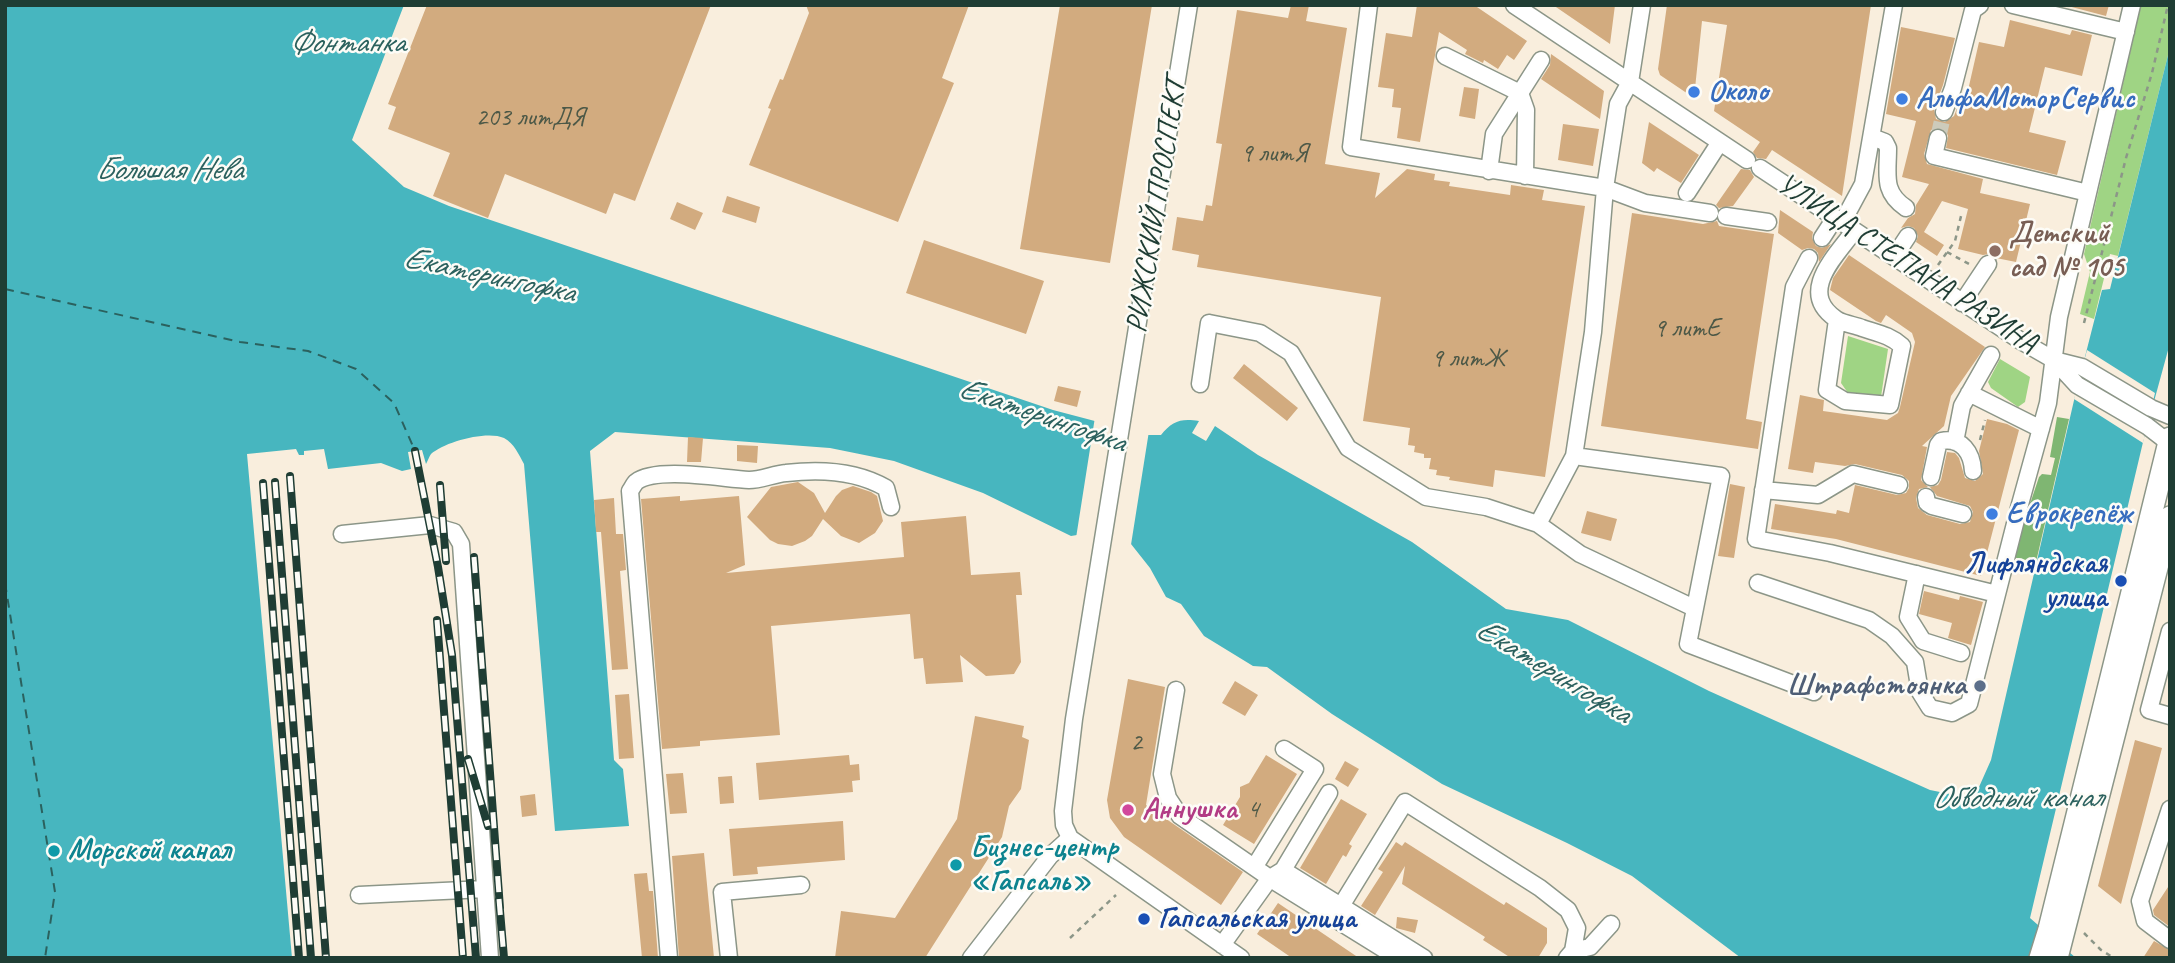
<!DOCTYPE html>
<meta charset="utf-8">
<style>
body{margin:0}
#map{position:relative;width:2175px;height:963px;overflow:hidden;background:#f9eedd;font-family:Caveat,sans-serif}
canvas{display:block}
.frame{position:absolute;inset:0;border:7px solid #1f3d34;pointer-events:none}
</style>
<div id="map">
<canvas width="2175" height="963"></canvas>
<div class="frame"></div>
</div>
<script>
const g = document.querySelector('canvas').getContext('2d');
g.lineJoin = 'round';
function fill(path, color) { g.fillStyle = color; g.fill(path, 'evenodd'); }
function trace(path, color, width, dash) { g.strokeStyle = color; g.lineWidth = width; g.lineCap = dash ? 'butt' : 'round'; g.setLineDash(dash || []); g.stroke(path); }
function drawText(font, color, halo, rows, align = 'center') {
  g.font = font + ' Caveat,sans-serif'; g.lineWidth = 5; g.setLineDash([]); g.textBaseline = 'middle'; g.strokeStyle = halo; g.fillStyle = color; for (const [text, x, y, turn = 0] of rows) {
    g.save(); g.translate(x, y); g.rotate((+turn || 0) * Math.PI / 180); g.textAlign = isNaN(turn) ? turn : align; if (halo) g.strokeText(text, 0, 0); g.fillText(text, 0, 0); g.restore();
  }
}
fill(new Path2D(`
 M2141,5H2170V47L2118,256L2110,254L2094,319L2080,314L2090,272L2084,254Z
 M1848,336L1888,349L1881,397L1848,393L1841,383Z
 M2000,359L2030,377L2025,402L2018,407L1991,388L1988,382Z`), '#9fd484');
fill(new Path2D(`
 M2057,417L2069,419L2036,562L2012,557L2024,509L2031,501L2039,477L2042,474L2051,475L2055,458L2050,457Z`), '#7fb672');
fill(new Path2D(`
 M5,5H404L352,140L404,187L449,206L1053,410L1148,435H1161C1172,421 1181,418 1199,421L1192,433L1206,441L1215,426L1258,455L1412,542L1506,609L1568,620L1709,691L1930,790L1965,797L1979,787L1991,760L2075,396L2102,290L2110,289L2170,47V343L2144,438L2030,918L2076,958H1741L1632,876L1567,843L1442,784L1332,714L1267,667L1253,666L1204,636L1181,604L1166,597L1150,568L1131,544L1077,535L1071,536L983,493L894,461L830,448L615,432L590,451L614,760L623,769L629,826L555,831L524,464C519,455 514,443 504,438C487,430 444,442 431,454C429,457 428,460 426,464L422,450L408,452L411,469L402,471L381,463L328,469L324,449L304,451V455H299L296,449L247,454L292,958H5Z`), '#47b6bf');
fill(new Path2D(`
 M2087,350L2155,393L2143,443L2074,399Z
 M1095,417L1149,431L1130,551L1128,547L1076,538Z`), '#f9eedd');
trace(new Path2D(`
 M5,289L240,342L308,351L356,369L394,403L415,451
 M5,583L55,892L45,958`), '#2b615e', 2, [9, 7]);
fill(new Path2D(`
 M427,5H711L635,201L614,193L606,214L505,174L488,218L433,196L450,153L388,129L396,107L388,104Z
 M806,5H969L942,78L954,83L898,222L749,165L771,109L768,108L780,79L783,80L809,13Z
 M1060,5H1152L1110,263L1020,249Z
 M1291,5H1309L1306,21L1347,28L1325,164L1380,173L1375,198L1407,169L1435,174L1434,180L1450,182L1449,186L1510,195L1511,185L1544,190L1542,200L1585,206L1545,477L1495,470L1493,487L1449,480L1450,477L1436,475L1437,470L1429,469L1431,458H1424V454L1414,452L1415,446L1408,445L1410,428L1363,421L1381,297L1197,267L1199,255L1172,250L1177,217L1203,221L1206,205L1212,206L1222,144L1216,143L1237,10L1288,18Z
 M1417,5H1474L1527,41L1514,60L1507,55L1498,69L1484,60L1483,63L1465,54L1467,50L1439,32L1420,142L1397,138L1401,108L1392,107L1394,89L1378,87L1386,33L1412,37Z
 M1553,5H1615L1610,44Z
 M1667,5H1871L1842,196L1772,150L1766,159L1757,158L1753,152L1760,142L1714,111L1727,25L1702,21L1694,98L1660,75L1658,69Z
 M2064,5H2109L2106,16Z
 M2010,20L2070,35L2072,30L2092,35L2082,76L2045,67L2029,132L2066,141L2057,175L1946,148L1948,136L1946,131L1940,128L1931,130L1924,154L1927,164L1983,179L1980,193L2030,204L2016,262L1996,258L1989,254L1983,255L1958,249L1968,209L1942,201L1924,232L1944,245L1937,256L1916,242L1918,236L1914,228L1908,226L1901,228L1908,218L1915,214L1916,205L1929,184L1902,177L1916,121L1886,114L1901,27L1955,38L1943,85L1934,109L1936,119L1945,122L1954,116L1961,98L1966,99L1979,42L2004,47Z
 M1551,54L1604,91L1600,119L1541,79L1550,65Z
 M1464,87L1479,89L1475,119L1459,116Z
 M1649,122L1699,155L1681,183L1657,168L1654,172L1642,163Z
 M1563,124L1599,129L1593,166L1558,160Z
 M1741,169L1750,170L1754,177L1733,206L1719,208L1716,205Z
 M727,196L760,207L756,223L722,212Z
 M677,202L703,213L695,230L670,219Z
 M1780,210L1813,232L1812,238L1816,246L1822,248L1831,244L1819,262L1818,253L1814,249L1808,248L1802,250L1778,233Z
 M1632,213L1703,224L1717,221L1719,226L1774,234L1746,419L1762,422L1758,449L1601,426Z
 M924,240L1044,281L1026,334L906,293Z
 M1849,255L1985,347L1951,396L1944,426L1922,446L1927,447L1921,480L1928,487L1919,489L1916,498L1918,508L1927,515L1960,524L1970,522L1973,512L1970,506L1937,496L1930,487L1938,485L1941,480L1947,452L1955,453L1959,458L1965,478L1975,481L1983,474L1979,451L1987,419L2007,424L2019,430L1981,576L1836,539L1771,529L1775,504L1836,514L1837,510L1849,513L1855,485L1897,495L1906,493L1909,488V481L1902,475L1855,464L1845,466L1815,462L1813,473L1788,469L1800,395L1824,400L1823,411L1887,420L1898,413L1900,407L1915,342L1912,333L1886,315L1881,323L1876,321L1830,290L1833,278Z
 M1244,364L1298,408L1287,421L1233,378Z
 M1058,386L1081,391L1077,407L1054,401Z
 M688,437L703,438L701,462H687Z
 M737,445L758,446L757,463L737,461Z
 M798,482L814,493L825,513L836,496L842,490L853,486L871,492L877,496L883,521L875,533L859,543L841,536L823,519L812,536L805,541L792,546L778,544L770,540L747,517L771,487Z
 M1730,484L1745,487L1734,558L1718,556Z
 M680,496V501L739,496L745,565L726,573L904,557L901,522L966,516L971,575L1020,572L1022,595H1016L1021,662L1014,674L986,676L960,655L963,682L926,684L923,658L914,659L910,614L771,626L780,735L700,741V746L662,749L641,499Z
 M614,498L616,534H623L626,570L620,571L628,669L612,670L601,532H596L594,500Z
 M1587,511L1617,519L1611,541L1581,533Z
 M1924,591L1959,600L1960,596L1983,602L1971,645L1948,638L1952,623L1919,614Z
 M1128,679L1165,687L1146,805L1243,872L1221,905L1124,837L1110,818L1107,800Z
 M1235,681L1258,695L1245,716L1222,703Z
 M629,694L634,758L619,759L615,695Z
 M975,716L1024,726L1022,737L1029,740L1021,789L1009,806L1002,837L925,958H835L841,911L895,918L957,819Z
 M2135,740L2162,748L2121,904L2098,886Z
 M849,755L850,765L859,764L860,780L852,781L853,792L759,800L756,763Z
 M1266,755L1297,774L1254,844L1223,825L1240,797V787L1249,783Z
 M1345,761L1359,769L1348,787L1335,779Z
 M683,773L687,813L670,814L666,774Z
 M732,776L734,803L720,804L718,777Z
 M535,794L537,815L522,817L520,796Z
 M1341,799L1367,814L1349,844L1352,846L1346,857L1343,855L1326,884L1300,868Z
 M843,821L845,860L757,867L758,874L733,876L729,829Z
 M1396,842L1402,846L1405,842L1504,905L1506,902L1547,928V943L1538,958H1511L1483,940L1485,937L1402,884L1405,866L1375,915L1361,906L1383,872L1378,869Z
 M704,853L714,958H679L672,856Z
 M647,873L649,891H653L658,958H642L634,874Z
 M2170,884V927L2154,915L2153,910Z
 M1278,903L1359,958H1292L1257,934Z
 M1397,917L1418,920L1415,933L1396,928Z
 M2154,941L2170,950V958H2143Z`), '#d2ab7f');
trace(new Path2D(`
 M1938,138L1944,112`), '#cdcbbb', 16, [16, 8]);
const minor = new Path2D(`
 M1189,5L1074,719L1063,811L1064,825L1070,838L1241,958
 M1369,5L1351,147L1605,188L1645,203L1710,213
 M1514,5L1747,160
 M2013,5L2126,32
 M1445,56L1520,93L1526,110L1525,176
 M1944,112L1953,88L1973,10L1980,5
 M1872,137L1885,142L1888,148C1888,175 1882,192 1906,208
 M1938,138L1934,156L2088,193
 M1760,168L2021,341L2054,360L2082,367L2151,408L2170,416
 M1489,171L1494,134L1541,60
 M1687,193L1720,142
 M1726,216L1768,222
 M1842,223L1863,184L1894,5
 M1822,238L1835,218
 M1894,257L1908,236
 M1809,258L1794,287L1756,539L1830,553L1997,594
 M1962,303L1988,264
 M1837,320L1827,390L1845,401L1890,405L1902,346C1890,335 1877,333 1862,328C1855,325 1843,324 1836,319C1797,292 1836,256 1854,231
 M2054,360L2077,385L2147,426L2169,443
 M1200,384L1209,323L1260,333L1291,353L1348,448L1426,497L1486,507L1538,524L1574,456L1593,332L1605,188L1618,104L1630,82L1642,5
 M1969,393L2041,429
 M1955,442L1962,406L1991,355
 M1574,456L1721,476L1688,644L1814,692
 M1931,477L1938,445L1941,441C1962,437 1972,453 1973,471
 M1763,490L1818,495L1853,474L1899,485
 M1926,497L1927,503L1932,506L1963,514
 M1538,524L1580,554L1694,608
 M342,534L430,525L454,532L461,544L490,958
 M1917,574L1908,617L1923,641L1961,653
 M1758,583L1869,620L1892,636L1915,662L1920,692L1930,708L1952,713L1969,704L2019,508L2048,403L2059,317L2132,5
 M2170,631L2149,710L2170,716
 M1176,690L1162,774L1168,798L1180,816L1277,883L1398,958
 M2170,809L2140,901L2145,921L2170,940
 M1255,866L1315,769L1284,749
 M1283,870L1341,906L1405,802L1540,888L1568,910L1577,928L1573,951L1567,958
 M359,895L485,889
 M1341,906L1424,958
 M1222,945L1270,878L1283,870L1329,793
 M1573,951L1590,947L1611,924
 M669,958L630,491C632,488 634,484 636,482C657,466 723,479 749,480C761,480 774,474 786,473C820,469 857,471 886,488L891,507
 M729,958L722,892L801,885
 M971,958L1050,856L1070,838`);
const major = new Path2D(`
 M2040,958L2049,929L2170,438
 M2057,958L2170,517`);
trace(minor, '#8c9688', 19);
trace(major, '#8c9688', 24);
trace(new Path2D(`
 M1947,252L1969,264
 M1938,265L1955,241L1962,212
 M2084,323L2126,158L2152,73L2168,5
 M1980,440L1985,420
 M2084,933L2101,950L2114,958
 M1070,938L1116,895`), '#8c9688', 2.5, [5, 5]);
trace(minor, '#fff', 16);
trace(major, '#fff', 21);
const rail = new Path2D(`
 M415,451L438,567L452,655L476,958
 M290,476L326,958
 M275,482L311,958
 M263,483L299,958
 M440,485L446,561
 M474,557L500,908
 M437,620L463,958
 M468,759L488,826
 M499,899L504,958`);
trace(rail, '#1f3d34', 8);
trace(rail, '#fdfcf7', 5, [16]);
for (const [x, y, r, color] of [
 [1694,92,7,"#3f7fe0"],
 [1902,99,7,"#3f7fe0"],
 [1995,251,7,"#8d6e63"],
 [1992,514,7,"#3f7fe0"],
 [2121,581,7,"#1a4fb4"],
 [1980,686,7,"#5c6f8a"],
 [1128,810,7,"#d1479c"],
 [54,851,7,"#0f9aa8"],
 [956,865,7,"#0f9aa8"],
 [1144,919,7,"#1a4fb4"]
]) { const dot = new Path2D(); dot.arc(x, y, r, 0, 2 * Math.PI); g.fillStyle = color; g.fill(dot); trace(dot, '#fdfcf7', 2.5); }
drawText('26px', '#4c5847', null, [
 ["203 литДЯ",530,118],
 ["9 литЯ",1274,154],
 ["9 литЕ",1687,329],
 ["9 литЖ",1468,359],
 ["2",1136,743],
 ["4",1253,810]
]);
drawText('bold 30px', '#366cbe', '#fdfcf7', [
 ["Около",1708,92],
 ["АльфаМоторСервис",1916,99],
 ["Еврокрепёж",2006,514]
], 'left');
drawText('30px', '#1f3d34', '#fdfcf7', [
 ["РИЖСКИЙ ПРОСПЕКТ",1157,206,-81],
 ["УЛИЦА СТЕПАНА РАЗИНА",1907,264,33]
]);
drawText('bold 30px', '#785e54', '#fdfcf7', [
 ["Детский",2009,234],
 ["сад № 105",2009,268]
], 'left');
drawText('bold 30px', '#164399', '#fdfcf7', [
 ["Лифляндская",2107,564],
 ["улица",2107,598],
 ["Гапсальская улица",1158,919,"left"]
], 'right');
drawText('bold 30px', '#4e5e75', '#fdfcf7', [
 ["Штрафстоянка",1966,686]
], 'right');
drawText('bold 30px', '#b23c85', '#fdfcf7', [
 ["Аннушка",1142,810]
], 'left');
drawText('bold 30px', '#0d838f', '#fdfcf7', [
 ["Бизнес-центр",970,848],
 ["«Гапсаль»",970,882],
 ["Морской канал",68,851]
], 'left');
drawText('italic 32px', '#2b615e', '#fdfcf7', [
 ["Фонтанка",347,44],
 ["Большая Нева",169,171],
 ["Екатерингофка",489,276,12],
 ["Екатерингофка",1042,416,19],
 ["Екатерингофка",1553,672,31],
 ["Обводный канал",2017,799]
]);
</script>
